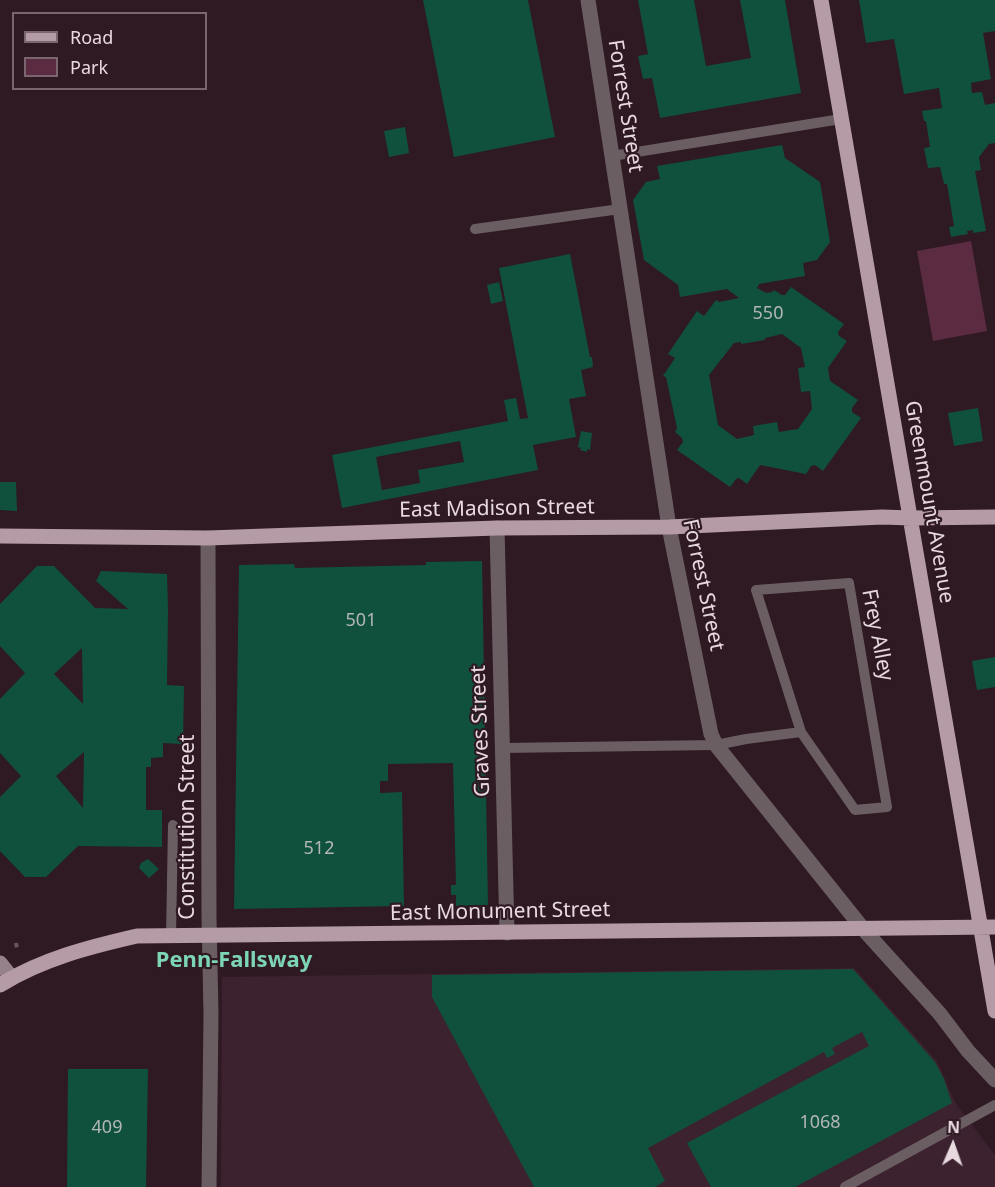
<!DOCTYPE html>
<style>
body{margin:0}
#map{position:relative;width:995px;height:1187px;overflow:hidden;background:#2f1923;font-family:"Noto Sans",sans-serif}
canvas{display:block}
.legend{position:absolute;left:12px;top:12px;width:195px;height:78px;box-sizing:border-box;background:#2f1923;border:2px solid #79666e;margin:0;padding:8px 10px;list-style:none;font-size:18px;color:#e8d9df}
.legend li{display:flex;align-items:center;gap:12px;height:30px}
.legend b{width:30px;border:2px solid #79666e}
.north{position:absolute;left:923px;top:1115px;width:60px;height:60px;-webkit-text-stroke:4px #2f1923;paint-order:stroke;rotate:2deg;font-size:16px;font-weight:700;line-height:24px;text-align:center;color:#e8d9df}
.north::after{content:'';display:block;margin:auto;width:21px;height:27px;background:#e8d9df;clip-path:polygon(50% 0,100% 100%,50% 72%,0 100%)}
</style>
<div id="map">
<canvas width="995" height="1187"></canvas>
<ul class="legend">
<li><b style="height:8px;background:#b59ba6"></b>Road</li>
<li><b style="height:16px;background:#5b2b42"></b>Park</li>
</ul>
<div class="north">N</div>
</div>
<script>
const g = document.querySelector('canvas').getContext('2d');
g.lineJoin = 'round';
function fill(path, color) { g.fillStyle = color; g.fill(path, 'evenodd'); }
function trace(path, color, width, dash) { g.strokeStyle = color; g.lineWidth = width; g.lineCap = dash ? 'butt' : 'round'; g.setLineDash(dash || []); g.stroke(path); }
function drawText(font, color, halo, rows, align = 'center') {
  g.font = font + ' "Noto Sans",sans-serif'; g.lineWidth = 4.5; g.setLineDash([]); g.textBaseline = 'middle'; g.strokeStyle = halo; g.fillStyle = color; for (const [text, x, y, turn = 0] of rows) {
    g.save(); g.translate(x, y); g.rotate((+turn || 0) * Math.PI / 180); g.textAlign = isNaN(turn) ? turn : align; if (halo) g.strokeText(text, 0, 0); g.fillText(text, 0, 0); g.restore();
  }
}
fill(new Path2D(`
 M854,968L937,1061L956,1104L995,1155V1187H221L222,977Z`), '#3c212e');
fill(new Path2D(`
 M971,241L987,331L933,341L917,251Z`), '#5b2b42');
fill(new Path2D(`
 M423,0H528L555,137L454,157Z
 M638,0H694L706,66L751,58L740,0H785L801,93L660,118L652,78L643,79L638,56L648,54Z
 M859,0H995V31L983,33L991,79L971,83L972,93L982,92L985,105L995,103V143L989,144L979,157L981,170L975,171L986,231L973,233V230L967,231L968,234L951,237L949,227L954,226L947,184H944L940,167L928,168L924,148L930,147L926,121H924L922,111L942,108L939,88L904,94L894,39L866,43Z
 M405,127L409,153L389,157L384,131Z
 M782,145L785,158L820,182L830,242L817,260L803,263L805,276L759,284L757,288L766,293L772,292L774,290L782,295H785L791,287L844,324L838,332L839,336L847,341L828,368L830,381L858,400L852,408V412L861,418L823,471L815,465L811,466L806,474L760,465L747,484L739,478L736,479L730,487L677,450L683,442L682,438L675,432L677,428L666,377L663,376L675,358L668,354L697,311L704,316L716,300L719,302L739,298L727,289L680,297L678,285L644,260L633,200L646,182L660,179L657,166ZM782,334L801,348L805,367L798,368L801,392L810,391L812,409L798,429L779,432L777,422L753,426L754,435L737,439L718,425L709,375L734,343L741,342V344L765,340V338Z
 M570,254L590,357H592L593,367L581,370L586,396L569,399L576,437L533,445L538,470L342,508L332,455L508,421L504,400L516,398L520,419L528,418L499,268ZM460,441L464,462L418,470L420,483L382,490L376,457Z
 M499,282L503,301L491,304L487,285Z
 M978,408L983,441L954,446L948,413Z
 M581,431L592,433L590,450L587,449V452L580,450L581,448L578,447Z
 M0,482H16L17,511L0,510Z
 M482,561L488,905L456,906V895H451V885H456L453,763L388,764V781H380V793L402,792L404,906L234,909L239,565L294,564L295,568L426,565V562Z
 M37,566H54L95,608L128,609L96,581L101,571L167,574L168,610L167,685L184,686L183,744L163,743V757L151,758V767H146V810H162V847L78,846L46,877H25L0,851V797L21,776L0,753V699L25,673L0,646V604ZM82,648L83,704L54,674ZM84,752L83,808L56,776Z
 M995,657V687L977,690L972,661Z
 M148,859L159,869L149,878L139,868L141,863Z
 M853,969L935,1062L944,1079L952,1103L795,1187H711L687,1143L869,1046L862,1032L832,1048L835,1054L827,1058L824,1052L648,1148L665,1181L655,1187H534L432,997V975Z
 M68,1069H148L146,1187H67Z`), '#10513d');
trace(new Path2D(`
 M16,943L17,949`), '#68545d', 4, [4.5, 4.5]);
trace(new Path2D(`
 M612,156L841,119
 M475,229L620,209
 M502,748L716,745L746,739L801,732L855,810L887,807L849,583L756,590L801,732
 M171,936L173,825
 M845,1187L995,1105`), '#6a5e63', 10);
trace(new Path2D(`
 M588,0L669,527L711,734L716,745L864,930L940,1014L968,1051L995,1080
 M497,528L507,933
 M208,538L209,918L211,1014L209,1187`), '#6a5e63', 15);
trace(new Path2D(`
 M0,963L12,978`), '#948189', 15);
trace(new Path2D(`
 M821,0L995,1011
 M0,536L208,538L497,528L669,527L882,517L911,518L995,517
 M0,985C42,959 89,947 137,936L995,927`), '#b59ba6', 15);
drawText('18px', '#b2b7b6', null, [
 ["550",768,314],
 ["501",361,621],
 ["512",319,849],
 ["1068",820,1123],
 ["409",107,1128]
]);
drawText('21px', '#e8d9df', '#2f1923', [
 ["Forrest Street",625,106,81],
 ["Greenmount Avenue",929,502,80],
 ["East Madison Street",497,509,-1],
 ["Forrest Street",703,585,78],
 ["Frey Alley",877,635,79],
 ["Graves Street",481,731,-92],
 ["Constitution Street",188,827,-90],
 ["East Monument Street",500,912,-1]
]);
drawText('bold 22px', '#7cd6b5', '#2f1923', [
 ["Penn-Fallsway",234,961]
]);
</script>
